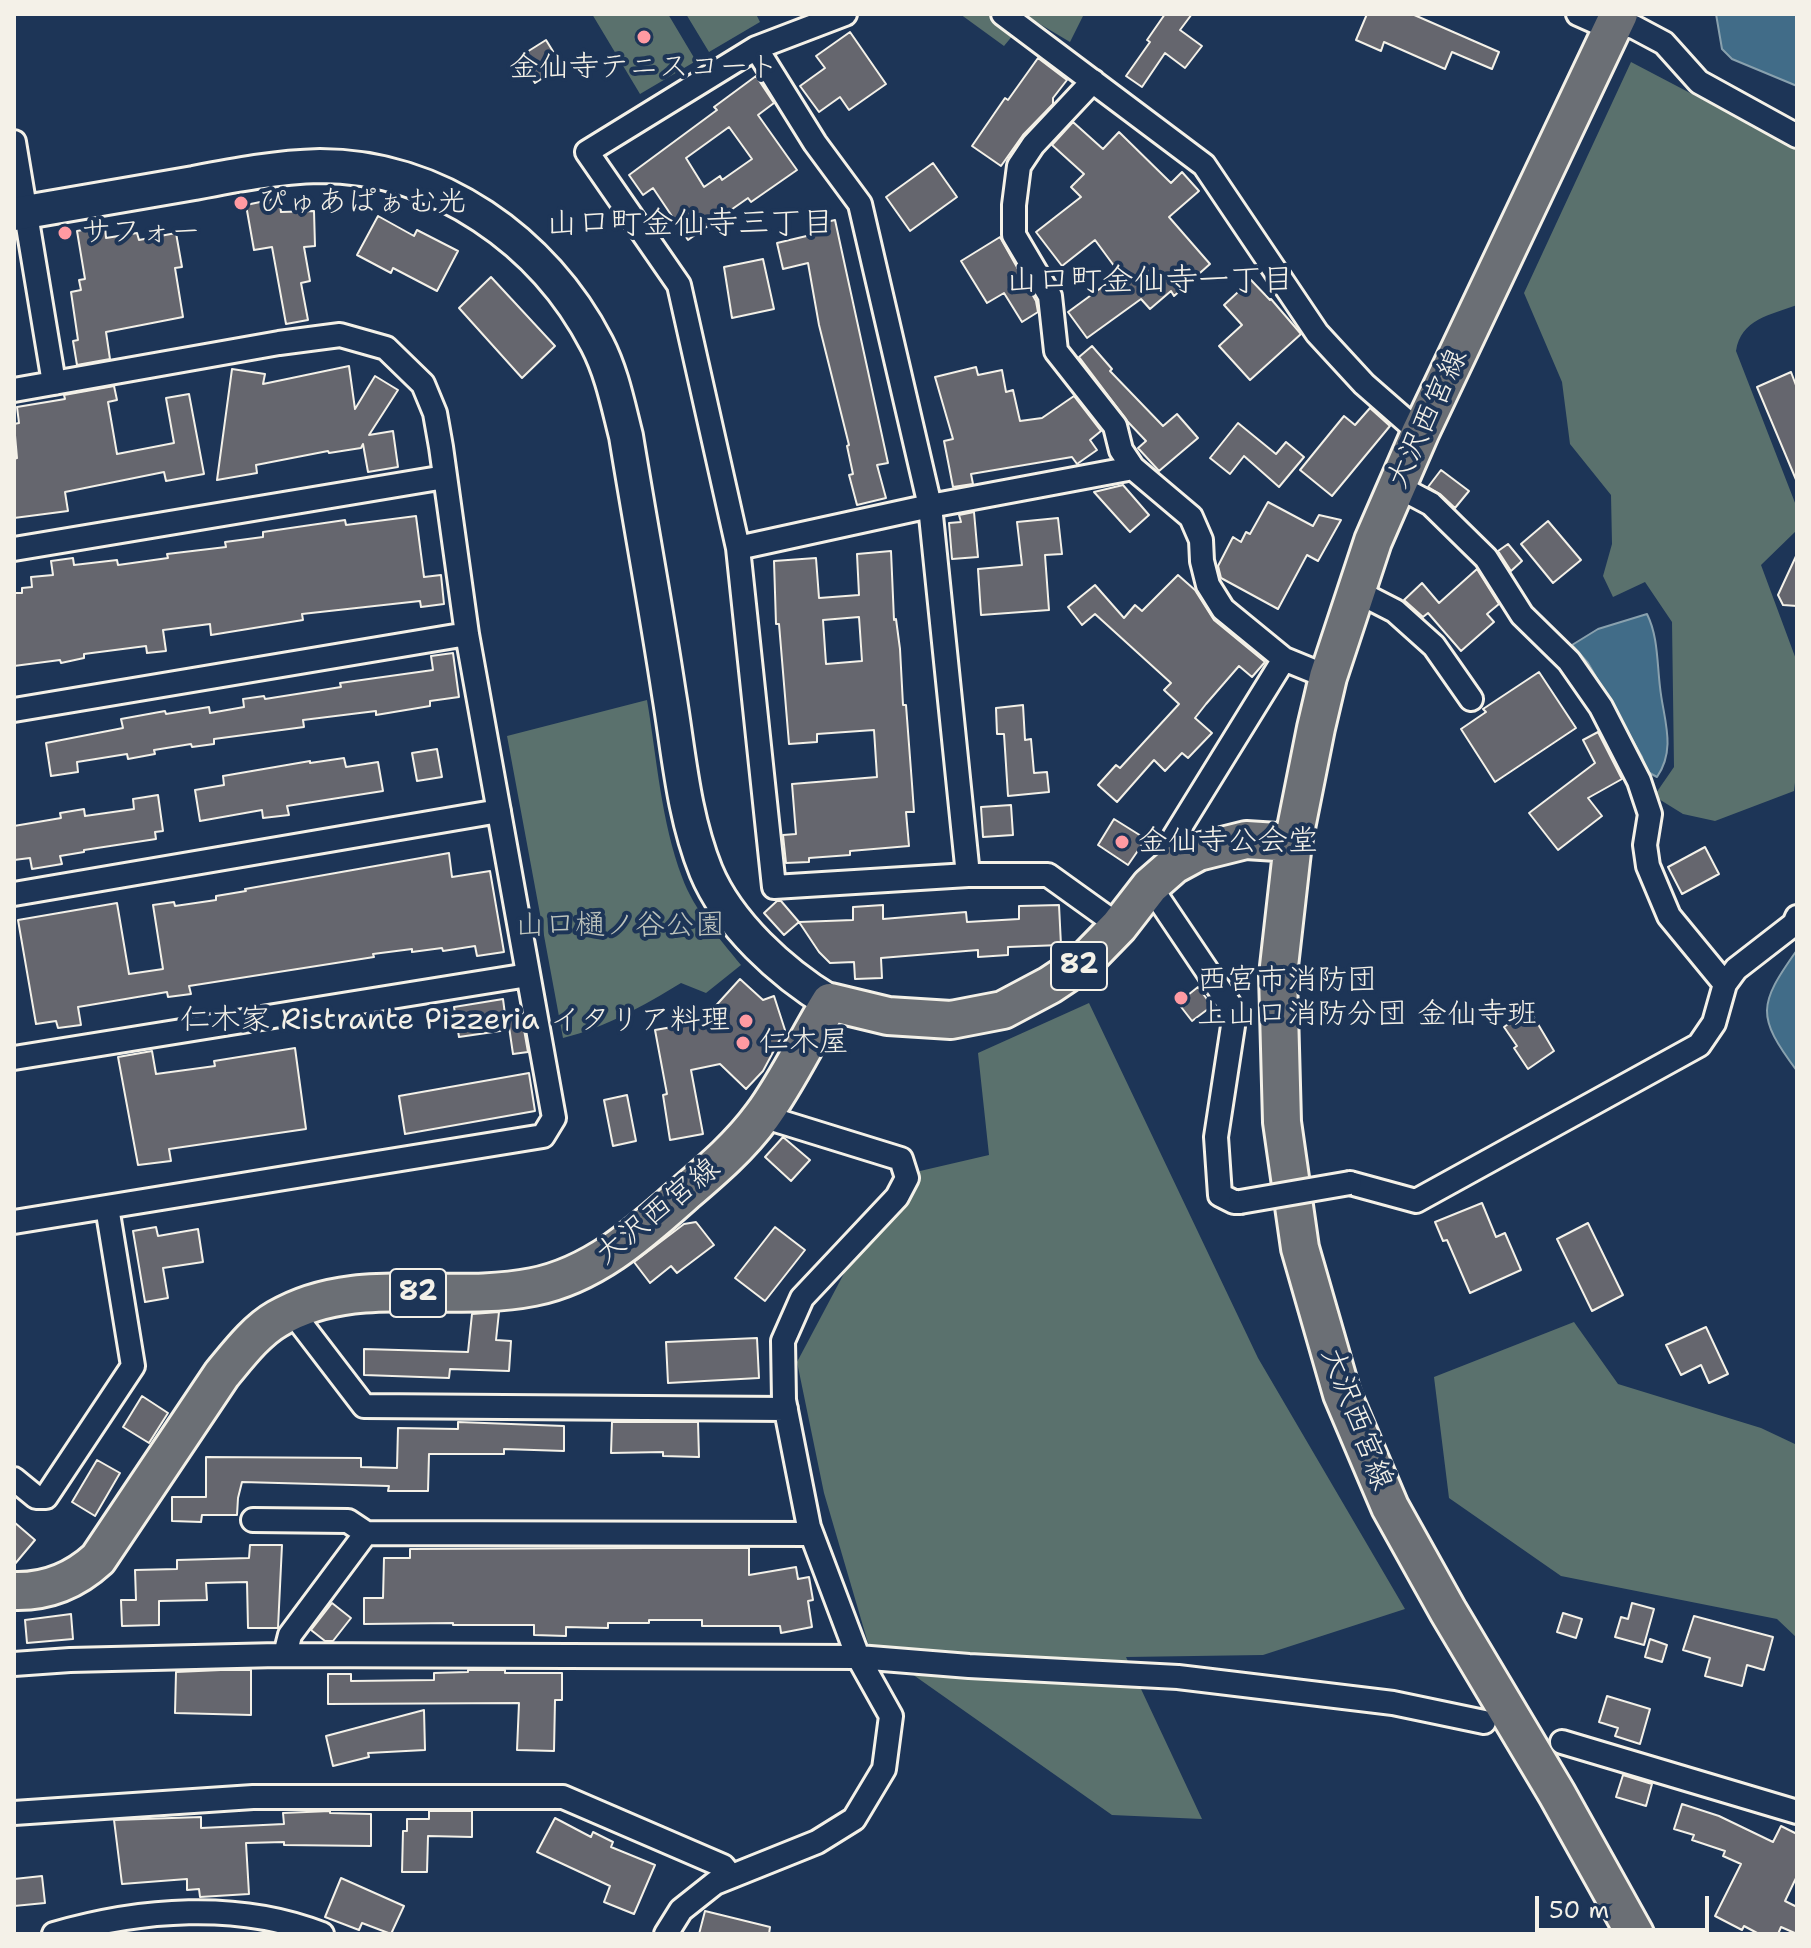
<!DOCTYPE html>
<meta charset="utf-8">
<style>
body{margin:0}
#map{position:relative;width:1811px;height:1948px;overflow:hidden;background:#1d3557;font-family:"Shantell Sans",sans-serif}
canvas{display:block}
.frame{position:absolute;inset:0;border:16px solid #f4f1e8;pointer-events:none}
.scale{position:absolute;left:1535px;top:1896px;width:174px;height:36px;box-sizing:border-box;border:4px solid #f4f1e8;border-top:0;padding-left:10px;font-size:24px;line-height:28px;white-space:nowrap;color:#f4f1e8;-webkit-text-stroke:6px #1d3557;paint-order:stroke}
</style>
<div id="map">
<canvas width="1811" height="1948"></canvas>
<div class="frame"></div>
<div class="scale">50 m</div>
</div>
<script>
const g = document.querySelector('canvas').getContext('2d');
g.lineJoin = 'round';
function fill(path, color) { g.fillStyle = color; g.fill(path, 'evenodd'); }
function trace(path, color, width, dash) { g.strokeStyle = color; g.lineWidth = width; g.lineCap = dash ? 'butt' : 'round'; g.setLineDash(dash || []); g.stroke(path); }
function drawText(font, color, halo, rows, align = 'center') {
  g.font = font + ' "Shantell Sans","Klee One",sans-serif'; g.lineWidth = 8; g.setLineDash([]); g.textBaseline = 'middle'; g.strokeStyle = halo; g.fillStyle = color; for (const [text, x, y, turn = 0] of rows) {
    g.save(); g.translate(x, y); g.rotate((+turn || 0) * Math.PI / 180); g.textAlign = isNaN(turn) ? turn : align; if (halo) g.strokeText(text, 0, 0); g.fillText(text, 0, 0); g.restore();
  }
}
fill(new Path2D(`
 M592,14H668L696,61L640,94Z
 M686,14H756L760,22L709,52Z
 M960,14H1084L1070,42L1028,17L1004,46Z
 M1631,62L1797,149V305C1770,315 1741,319 1736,351L1797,508V530L1761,565L1797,662V766L1794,791L1715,821L1683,814L1654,796L1674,767L1672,622L1645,582L1613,597L1603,576L1612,544L1611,495L1570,444L1562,382L1524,293Z
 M647,700C657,759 661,821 682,877C694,910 719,938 741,965L706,993L681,983C643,1006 607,1027 563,1038L507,736Z
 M1089,1003L1258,1358L1405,1609L1263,1655L1126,1657L1202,1819L1112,1815L868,1643L824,1493L797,1362L848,1266L920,1171L989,1155L978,1053Z
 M1574,1322L1618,1384L1761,1428L1797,1445V1638L1777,1619L1561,1576L1449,1498L1434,1377Z`), '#5a716d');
const water = new Path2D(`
 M1716,14H1797V86L1732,59L1722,49Z
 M1647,614C1658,636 1657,662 1660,687C1663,718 1677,748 1657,777L1646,771L1642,757L1588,663L1572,645L1598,629Z
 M1797,950V1071C1756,1016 1758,1005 1797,950Z`);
fill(water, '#416c88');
trace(water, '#89a1ae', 2);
const building = new Path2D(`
 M1165,14H1192L1180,30L1202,46L1185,68L1165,53L1142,87L1126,76L1150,42L1147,40Z
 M1367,14H1412L1499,52L1492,69L1452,52L1445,69L1384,42L1381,51L1356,40Z
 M850,32L886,84L849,110L840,97L819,112L800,86L825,68L816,56Z
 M546,40L562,66L535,83L519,57Z
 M1038,58L1067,80L1053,98V104L1023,135L1001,166L972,146L1005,98L1008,100Z
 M756,76L774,103L758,115L797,170L751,202L748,198L688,240L653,188L643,195L629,175L717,110L714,107ZM729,127L752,159L722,180L720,176L704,187L686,158Z
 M1073,122L1103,149L1119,132L1171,183L1182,172L1199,191L1169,217L1210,264L1174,296L1171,291L1150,309L1141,299L1087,338L1068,312L1120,274L1095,240L1062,266L1036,232L1081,197L1071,187L1084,174L1052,145Z
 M933,163L957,197L910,231L886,197Z
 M279,198L281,212L314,211L315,246L304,247L310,281L301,283L308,320L286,324L272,247L254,250L246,205Z
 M378,216L414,236L417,230L458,251L437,291L393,268L391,273L357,255Z
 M835,220L888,463L877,465L886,498L857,505L849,475L853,474L847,446L849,445L819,325L808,263L783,269L777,243L815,234L813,225Z
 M105,226L106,238L137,233L139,240L176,233L182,267L175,268L183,317L106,332L110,359L77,365L73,341L78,340L71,292L81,290L79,280L85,279L77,231Z
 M1000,237L1036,301L1038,312L1022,322L1004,293L987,303L961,261Z
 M763,259L774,309L732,318L724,267Z
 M491,277L555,346L522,378L459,308Z
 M1251,280L1270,300L1271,299L1301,334L1250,380L1219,346L1242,325L1224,305Z
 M1092,346L1112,369L1110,371L1163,426L1177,414L1198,438L1159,471L1138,448L1146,441L1128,422L1079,357Z
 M349,366L355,409L375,376L398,390L369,435L393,431L398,467L368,472L363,444L361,448L329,453L328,451L256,465L257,473L217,480L232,369L265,374L263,384Z
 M976,367L978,375L1002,370L1006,392L1013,390L1020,421L1042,418L1074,396L1101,431L1090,440L1097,450L1077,464L1072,457L971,474L973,484L953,487L944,441L953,439L935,377Z
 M1791,372L1797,388V482L1757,387Z
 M114,386L117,400L108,402L117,454L174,443L166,398L189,394L204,474L166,481L164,472L65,492L68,511L14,518V459L17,458L14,424L19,423L17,407L65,399L64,395Z
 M1370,408L1390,426L1332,496L1300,470L1344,416L1355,425Z
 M1238,423L1276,454L1286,442L1304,457L1279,487L1244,456L1230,474L1210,458Z
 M1441,470L1469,491L1455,508L1440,494L1428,487Z
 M1123,485L1149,515L1130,532L1094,492Z
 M1268,502L1313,526L1319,515L1341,520L1318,561L1307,555L1278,609L1221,578L1218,566L1233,537L1241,542L1246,532L1250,534Z
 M974,512L978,557L952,559L949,523L961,522L959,515Z
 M416,516L424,577L441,575L444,604L421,607L420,601L302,614L303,620L211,635L210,624L163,630L166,651L147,653L146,646L84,654V658L61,663L60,660L14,666V593H22V588L32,587L31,577L53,575L51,561L73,558L74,565L117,560L118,565L168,558L167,554L226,547L225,542L263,537V532L345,520L346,525Z
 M1058,518L1062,554L1045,555L1049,610L981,615L978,569L1022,565L1017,522Z
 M1548,521L1581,560L1553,583L1521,544Z
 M1508,544L1522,561L1511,571L1498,551Z
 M891,551L894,620L896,619L900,649L903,705H906L912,784L914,812H906L909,846L850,851V855L809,858V862L786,863L783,835L796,834L792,784L877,777L874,730L817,734V742L789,744L779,624H776L774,561L816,558L819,598L859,595L857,554ZM859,617L862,661L826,664L823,620Z
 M1797,554V606L1783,605L1778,595Z
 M1477,569L1499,604L1487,614L1494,622L1461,651L1428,613L1423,617L1404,600L1422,583L1439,603Z
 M1178,575L1195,590L1214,620L1265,662L1252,677L1239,666L1206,704L1195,718L1212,733L1188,758L1182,753L1165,771L1154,760L1117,802L1098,785L1116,765L1120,768L1179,704L1164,690L1171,683L1095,614L1082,625L1068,607L1095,585L1124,618L1135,605L1142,611Z
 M453,653L459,697L430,701V706L376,715V711L303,720L304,727L214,739V744L192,747L191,744L154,750L155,754L128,759L127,754L77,762L78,772L51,776L46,743L123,728L121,719L165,711L166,714L209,707L210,713L244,707L243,699L264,696L265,699L341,687L340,683L433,670L431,656Z
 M1539,672L1576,728L1495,782L1461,729L1486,712L1483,709Z
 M1023,705L1025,740L1031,739L1034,773L1047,772L1049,792L1008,796L1004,734H997L996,708Z
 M1598,732L1622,779L1588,798L1602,816L1558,850L1529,813L1595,763L1583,740Z
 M437,749L442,777L417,781L412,753Z
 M344,758L346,767L378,762L383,791L287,806L289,815L263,818L262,810L200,821L195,790L224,785L223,776L310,761V763Z
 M158,795L163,831L155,832L156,839L84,850V852L60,856L62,864L32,869L30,858L14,860V826L61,818L60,813L84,809L85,816L134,809L133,799Z
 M1011,805L1013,835L983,837L981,807Z
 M1114,819L1146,839L1128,865L1098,845Z
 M1705,847L1719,874L1682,894L1668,867Z
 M449,853L452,877L490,871L504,952L477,956L475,946L443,951L442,948L412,952V949L373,954L374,957L189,986L191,994L168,997L167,992L78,1007L81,1025L58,1028L56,1021L36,1024L18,920L117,903L129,974L163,969L153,905L174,902L175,906L216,900V896L246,891L245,889Z
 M777,901H781L799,922L853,920V907L883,905V919L966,912L967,922L1019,919V906L1059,905L1061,945L1008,947V955L978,957V950L881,958L882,978L855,979L854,962L830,963L819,952L799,922L784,935L764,913Z
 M740,979L763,1000L774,996L785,1030L763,1071L746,1089L720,1064L691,1070L703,1134L670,1140L663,1095L667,1094L655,1030L701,1022Z
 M1198,987L1212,1006L1192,1021L1178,1003Z
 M503,999L507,1030L459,1037L454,1007Z
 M1529,1009L1554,1051L1528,1069L1514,1048L1517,1046L1504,1027Z
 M522,1018L528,1052L513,1054L508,1020Z
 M295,1048L306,1129L169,1149L171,1161L138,1165L118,1057L152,1051L156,1074L215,1066L214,1061Z
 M529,1073L535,1111L405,1134L399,1096Z
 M627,1095L636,1141L613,1146L604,1100Z
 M783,1137L810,1160L791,1181L765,1157Z
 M1482,1203L1496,1237L1505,1233L1521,1270L1470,1293L1447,1240L1443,1241L1435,1222Z
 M696,1222L714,1245L677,1273L671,1266L650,1283L634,1262L684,1224Z
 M1588,1223L1623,1295L1592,1311L1557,1239Z
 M156,1227L158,1236L198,1229L203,1262L163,1268L168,1298L145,1302L133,1231Z
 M775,1227L805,1250L765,1301L735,1278Z
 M499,1312L496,1340L511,1341L509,1371L450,1369L449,1378L364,1375V1349L468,1352L472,1314Z
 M1706,1327L1728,1374L1709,1383L1701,1365L1681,1375L1666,1345Z
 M757,1338L759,1378L668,1383L666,1342Z
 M142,1396L168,1413L149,1443L123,1427Z
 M458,1422L564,1426V1451L504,1449V1454H429L428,1491H388L389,1486L242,1482L238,1498L237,1515H202L201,1522L172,1521V1497H206V1457L361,1458V1467L397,1468L398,1428L458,1429Z
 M612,1422H698L699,1457L663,1456V1452L611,1453Z
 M97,1460L120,1473L95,1516L72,1502Z
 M14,1522L35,1540L14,1565Z
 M250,1545H282L278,1628H248L247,1582L206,1583L207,1600L159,1601V1625L122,1626L121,1600H136L135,1570L177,1569V1560L249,1558Z
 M648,1548H749V1575L796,1567L798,1579L809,1577L813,1600L808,1601L812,1627L781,1633L780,1626H702V1620H649V1623H608V1628L566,1627V1636L534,1635V1625H453V1623L364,1624V1598H383L384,1558H410V1549Z
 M332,1603L351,1618L333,1641H325L311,1630Z
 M1632,1603L1654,1609L1644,1645L1615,1637L1621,1617L1628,1619Z
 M1563,1613L1582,1619L1576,1638L1557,1632Z
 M71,1614L73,1639L27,1643L25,1620Z
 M1694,1616L1773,1637L1764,1670L1747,1665L1742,1686L1705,1676L1710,1658L1683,1650Z
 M1650,1639L1667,1645L1662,1662L1645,1657Z
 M221,1670H251V1715L175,1713L176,1672Z
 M468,1670H505V1673H562V1700H555L554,1751L517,1750L519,1703L328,1704V1674H351V1681L434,1680V1673L468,1672Z
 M1607,1696L1650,1709L1640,1744L1615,1736L1618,1728L1599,1722Z
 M424,1710L425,1750L368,1753L369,1757L333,1766L326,1736Z
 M1623,1775L1652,1784L1646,1806L1616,1797Z
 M1682,1804L1719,1816L1773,1842L1781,1826L1797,1834V1876L1785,1901L1797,1907V1934L1781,1927L1778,1934H1759L1744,1926L1742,1930L1715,1916L1741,1864L1723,1856L1725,1851L1692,1840L1694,1835L1674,1829Z
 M330,1811V1813L371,1814V1846L284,1845V1842L246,1843L249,1894L200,1897L199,1889L187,1890V1879L122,1884L114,1820L201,1817V1828L284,1824L283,1813Z
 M429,1811H472V1837L428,1836L427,1872H402L403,1831H407V1819H429Z
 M555,1818L591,1837L593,1832L613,1842L611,1847L655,1865L634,1914L604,1902L610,1886L537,1852Z
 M42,1876L45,1903L14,1906V1879Z
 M341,1878L404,1906L391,1934L362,1923L359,1930L325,1917Z
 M705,1911L770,1927L769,1934H699Z`);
fill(building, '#65666e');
trace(building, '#f4f1e8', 2);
const street = new Path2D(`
 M1003,14L1204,165L1317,333L1364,384L1420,433
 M1578,14L1596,22H1615L1634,27L1664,43L1699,82L1797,136
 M756,48L845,14
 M1093,81L1033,145L1019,166L1014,205V235L1050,296L1056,351L1115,426L1121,450L1133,468L1191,517L1201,540L1202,561L1208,585L1223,609L1284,659L1328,677
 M14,142L54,383
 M14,390L279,343L340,335L386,348L423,384L435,413L441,447L467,634L554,1118L543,1136L14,1222
 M1397,486L1431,504L1486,558L1522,615L1569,661L1601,707L1639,781L1650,814L1645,845L1648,866L1669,916L1725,984
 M738,548L930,506L1133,468
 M14,549L445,477
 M1356,591L1395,611L1434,646L1471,699
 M14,710L467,634
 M1174,865V837L1284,659
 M968,875L930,506L860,204L815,143L756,48L587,152L679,285L738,548L774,887L968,875H1048L1119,926
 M1150,886L1230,1005L1233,1026L1216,1137L1220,1195L1234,1202H1240
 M14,894L499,811
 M14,1058L528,975
 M1350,1183L1416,1201L1699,1045L1714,1023L1725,984L1736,969L1794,924L1797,917
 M292,1312L364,1406L786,1409
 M14,1479L36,1497H46L133,1366L107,1207
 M253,1520L348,1521L366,1533
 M285,1655L290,1635L366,1533L811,1534
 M14,1664L70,1660L278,1655L858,1657L969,1666L1178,1677L1393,1703L1484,1722
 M1562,1742L1797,1812
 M14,1813L253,1797H563L723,1866L731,1876
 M54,1934C140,1909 238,1901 322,1934
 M666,1934L681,1910L715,1883L817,1842L854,1819L884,1769L891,1716L858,1657L809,1527L784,1400L783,1341L802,1298L897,1197L907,1178L901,1159L762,1116`);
const secondary = new Path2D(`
 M14,214C74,204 134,193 194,183C235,175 277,167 320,166C438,166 544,241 597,344C612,373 618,405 626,436C640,522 656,608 669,694C679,754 683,814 706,871C728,924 782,973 830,1002`);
const primary = new Path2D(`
 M1619,14L1420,433L1373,541L1328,677L1316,728L1293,843L1278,975L1282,1122L1300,1248L1342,1394L1390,1507L1448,1611L1557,1794L1635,1934
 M14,1591C47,1592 74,1581 98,1559L222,1374C238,1355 256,1331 277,1319C355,1273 449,1304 533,1287C594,1275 640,1233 685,1193C713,1169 740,1146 762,1116C788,1081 807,1039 830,1002L888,1016L951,1020L1003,1010L1050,985L1083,963L1119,926L1150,886L1174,865L1198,852L1246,840L1293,843`);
trace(street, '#f4f1e8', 28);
trace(secondary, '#f4f1e8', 38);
trace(primary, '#f4f1e8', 42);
trace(street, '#1d3557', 22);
trace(secondary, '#1d3557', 32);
trace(primary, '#6b6f75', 36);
const streetBridge = new Path2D(`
 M1240,1202L1350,1183`);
trace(streetBridge, '#f4f1e8', 28, []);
trace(streetBridge, '#1d3557', 22);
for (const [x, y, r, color] of [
 [644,37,8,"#ff9aa2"],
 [241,203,8,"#ff9aa2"],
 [65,233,8,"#ff9aa2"],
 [1122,842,8,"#ff9aa2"],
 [1181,998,8,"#ff9aa2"],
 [746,1021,8,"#ff9aa2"],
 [743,1043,8,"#ff9aa2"]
]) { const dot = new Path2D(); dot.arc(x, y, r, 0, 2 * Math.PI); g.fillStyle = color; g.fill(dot); trace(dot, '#1d3557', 3); }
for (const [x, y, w] of [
 [1079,966,56],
 [418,1293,56]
]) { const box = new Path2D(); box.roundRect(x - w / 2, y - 24, w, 48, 6); g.fillStyle = '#1d3557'; g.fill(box); trace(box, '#f4f1e8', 2); }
drawText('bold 28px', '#f4f1e8', null, [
 ["82",1079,966],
 ["82",418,1293]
]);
drawText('30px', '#f4f1e8', '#1d3557', [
 ["金仙寺テニスコート",644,68,"center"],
 ["ぴゅあぱぁむ光",257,203],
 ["サフォー",81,233],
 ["金仙寺公会堂",1138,842],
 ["西宮市消防団",1197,981],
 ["上山口消防分団 金仙寺班",1197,1015],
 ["仁木家 Ristrante Pizzeria イタリア料理",730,1021,"right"],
 ["仁木屋",759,1043]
], 'left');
drawText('30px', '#f4f1e8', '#1d3557', [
 ["大沢西宮線",1428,419,-65],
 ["大沢西宮線",658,1212,-39],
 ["大沢西宮線",1356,1419,69]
]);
drawText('30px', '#bec4bd', '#1d3557', [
 ["山口樋ノ谷公園",620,926]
]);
drawText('32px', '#f4f1e8', '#1d3557', [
 ["山口町金仙寺三丁目",690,225],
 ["山口町金仙寺一丁目",1150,282]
]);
</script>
